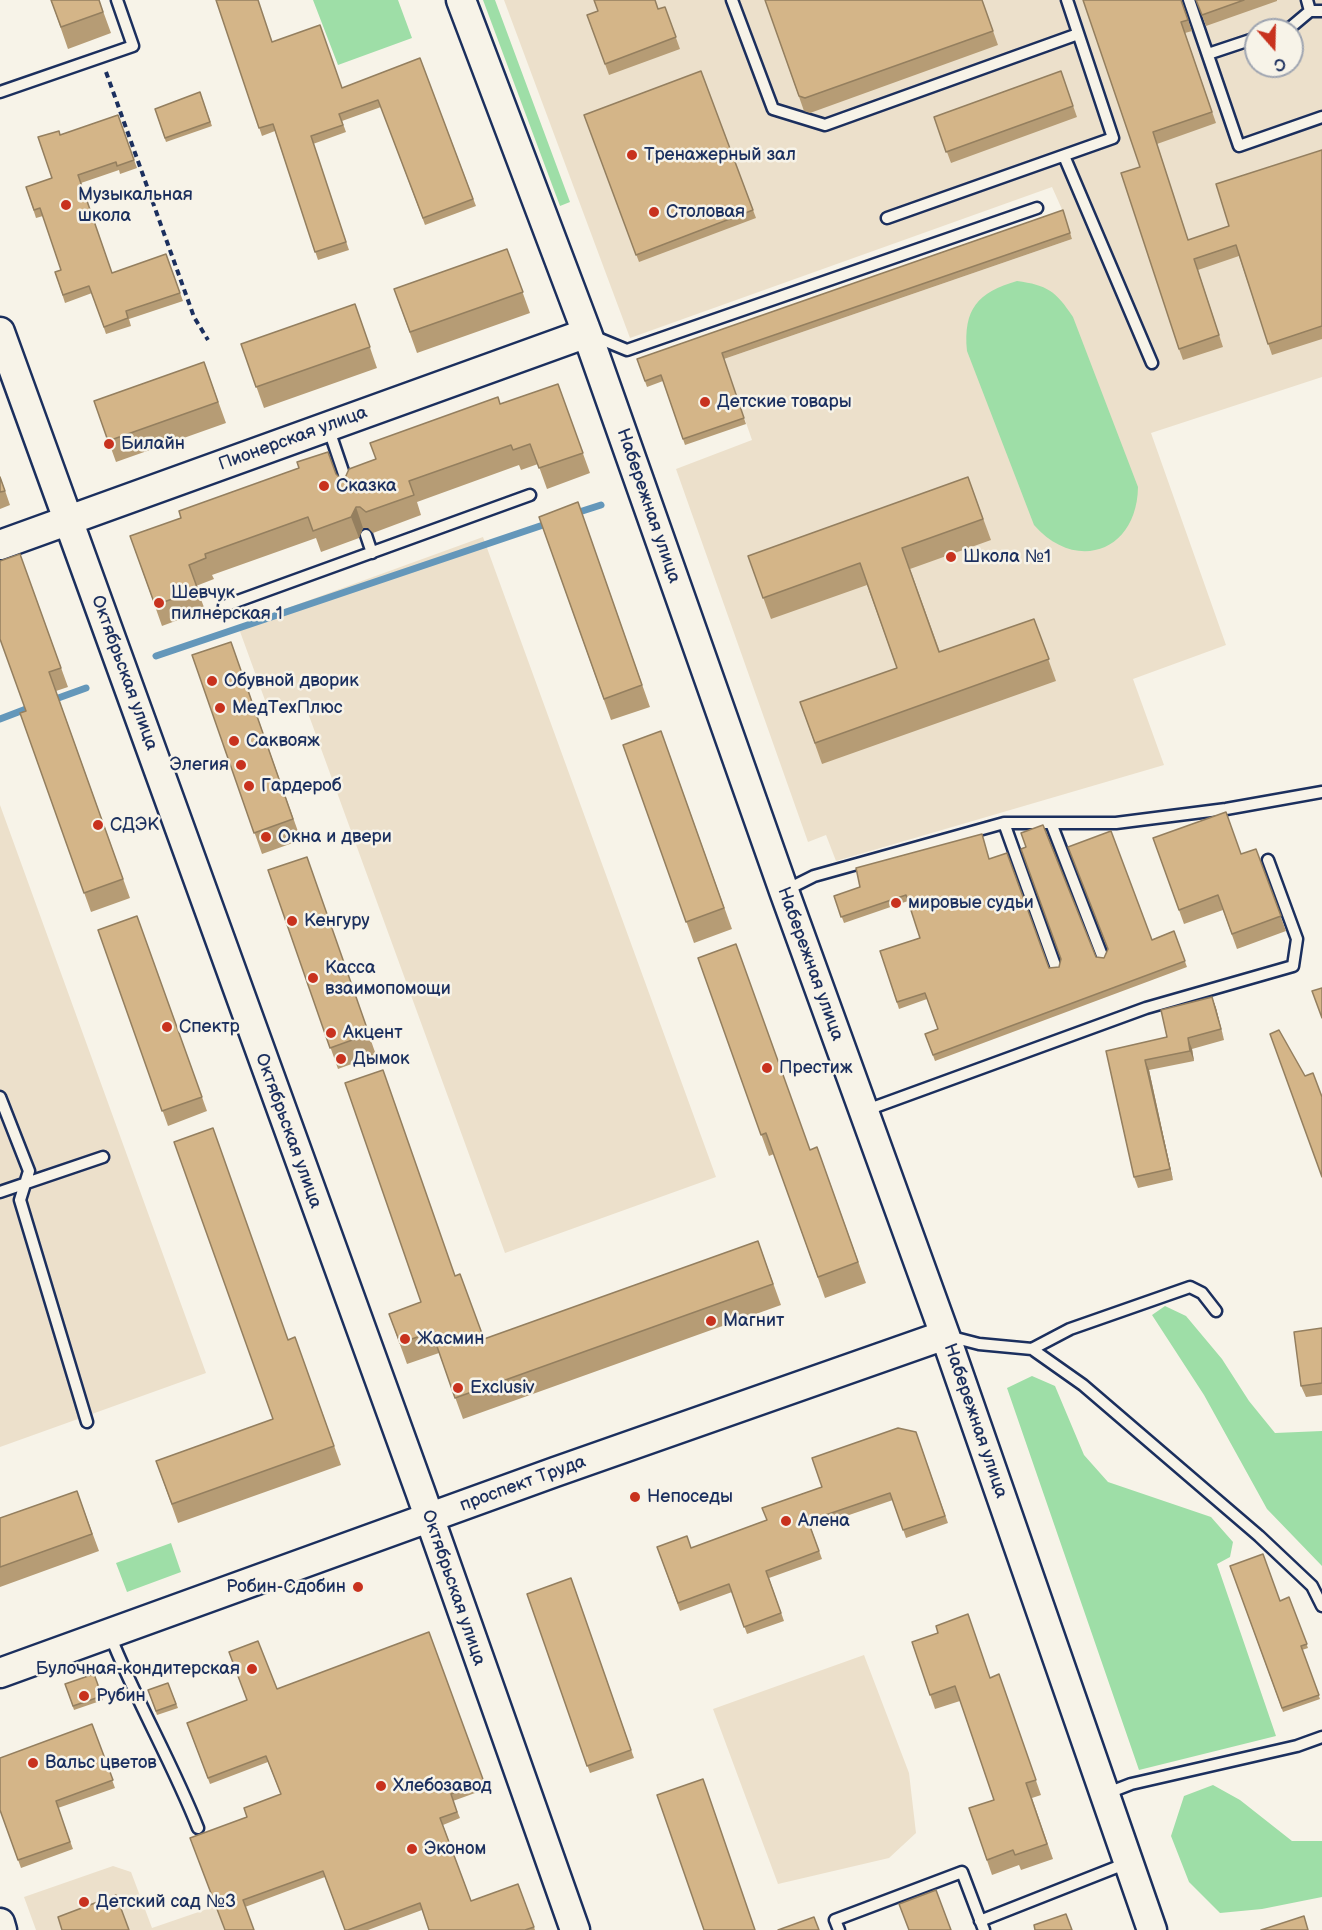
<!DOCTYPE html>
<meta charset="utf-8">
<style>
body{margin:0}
#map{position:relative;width:1322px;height:1930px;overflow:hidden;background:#f7f3e8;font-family:"Balsamiq Sans",sans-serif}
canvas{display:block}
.north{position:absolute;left:1244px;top:18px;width:60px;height:60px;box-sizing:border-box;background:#f7f3e8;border:2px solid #9fa5b1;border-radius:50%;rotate:160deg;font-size:16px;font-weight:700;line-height:24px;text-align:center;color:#1b2f5e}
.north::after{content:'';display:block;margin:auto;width:21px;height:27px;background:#c8321e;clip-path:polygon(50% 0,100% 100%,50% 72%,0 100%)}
</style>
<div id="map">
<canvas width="1322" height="1930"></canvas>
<div class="north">С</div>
</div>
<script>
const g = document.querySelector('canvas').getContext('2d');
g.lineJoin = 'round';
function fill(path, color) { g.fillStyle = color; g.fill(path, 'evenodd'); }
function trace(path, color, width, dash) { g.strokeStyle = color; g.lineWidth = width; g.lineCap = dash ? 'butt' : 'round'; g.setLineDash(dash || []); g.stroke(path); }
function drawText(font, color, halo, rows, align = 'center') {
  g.font = font + ' "Balsamiq Sans",sans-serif'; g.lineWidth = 5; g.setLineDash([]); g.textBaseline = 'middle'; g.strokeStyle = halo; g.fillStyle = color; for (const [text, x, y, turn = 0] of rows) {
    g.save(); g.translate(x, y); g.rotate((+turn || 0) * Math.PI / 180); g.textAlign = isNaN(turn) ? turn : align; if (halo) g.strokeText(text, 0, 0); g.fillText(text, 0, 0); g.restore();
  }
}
fill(new Path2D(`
 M504,0H1322V377L1151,433L1226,645L1133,679L1164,765L836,861L826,835L808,842L676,469L752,440L724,359L1072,239L1065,216L1052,187L630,338ZM1256,30H1292V66H1256Z
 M483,537L716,1177L505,1253L304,702L270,714L238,626Z
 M0,805L206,1373L0,1447Z
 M864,1655L909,1773L916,1833L889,1858L778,1884L713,1709Z
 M113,1866L131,1872L152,1928L216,1906L224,1930H36L24,1897Z`), '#ece0cb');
fill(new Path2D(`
 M313,0H398L412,38L338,65Z
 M483,0H495L570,202L560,206Z
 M1017,281C1047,285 1056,291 1073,317L1138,487C1137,552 1076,573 1034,525L967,351C963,309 978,292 1017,281Z
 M1165,1306L1186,1316L1222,1359L1249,1401L1275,1433L1322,1431V1566L1267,1509L1204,1395L1152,1315Z
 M1032,1376L1055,1386L1084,1455L1108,1482L1211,1517L1233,1542L1230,1557L1217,1564L1276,1736L1139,1770L1007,1388Z
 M171,1543L181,1572L127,1592L116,1563Z
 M1213,1785L1240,1800L1292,1841H1322V1897L1262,1909L1220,1913L1189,1882L1171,1836L1184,1796Z`), '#9edea7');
trace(new Path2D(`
 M573,514L601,505
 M156,656L549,523
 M50,701L86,688
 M0,719L34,706`), '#6497ba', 7);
const lane = new Path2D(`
 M732,0L773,109L825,125L1078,34
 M1189,0L1239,146L1322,117
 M1307,0L1310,11H1322
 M1282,30L1291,27L1310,11
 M1208,54L1256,38
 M0,92L133,46L117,0
 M1064,156L1152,363
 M887,218L1113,138L1067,0
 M593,336L627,350L1037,208
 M328,427L350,492
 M366,535L372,553
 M224,606L530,495
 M1004,823L1056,968
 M1051,823L1103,958
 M786,890L814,876L1004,823H1116L1226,809L1322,792
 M0,1097L29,1171L20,1200L87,1422
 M864,1111L1146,1008L1293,966L1297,939L1268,860
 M0,1192L103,1157
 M948,1336L979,1344L1032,1349L1083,1385L1259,1536L1312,1586L1322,1606
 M1032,1349L1070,1329L1190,1287L1202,1293L1216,1311
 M110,1635C136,1701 172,1762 198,1828
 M1105,1794L1131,1784L1297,1746L1322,1737
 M980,1921L1127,1863
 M839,1930L835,1920L962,1872L984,1930`);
const secondary = new Path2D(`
 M461,0L587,333L784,891L945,1335L1152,1930
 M0,332L420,1491L575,1930
 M0,545L587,333
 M0,1673L555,1472L945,1335
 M0,1923L2,1930`);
trace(lane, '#1b2f5e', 15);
trace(secondary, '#1b2f5e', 33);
trace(new Path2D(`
 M106,72L194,317L208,340`), '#1b2f5e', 4, [6, 4.5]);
trace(lane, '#f7f3e8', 10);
trace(secondary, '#f7f3e8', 28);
fill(new Path2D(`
 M51,0H99L111,33L68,49Z
 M216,0L272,42L342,88L420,58L476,206L425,225L381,107L342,121L346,132L313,144L349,250L318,260L275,131L262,136Z
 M765,0H982L998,45L810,113L804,111Z
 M1196,0H1277V1L1206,26Z
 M1182,2L1192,31L1185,33L1216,123L1157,144L1188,240L1229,226L1322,150V339L1272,355L1239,256L1198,270L1223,347L1183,360L1179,349L1140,167Z
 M665,7L680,49L609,75L587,15L598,11L658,9Z
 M701,71L756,218L639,262L584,115Z
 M1061,71L1077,117L951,163L934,117Z
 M200,92L212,126L166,142L155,109Z
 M118,115L137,168L120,174L119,170L81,183L112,273L166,254L183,301L129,319L131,326L106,334L92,293L65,303L55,272L61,270L43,216L36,218L26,187L52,178L60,135Z
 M1063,210L1072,239L724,359L746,424L685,445L663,381L647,387L637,359Z
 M507,249L530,313L417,353L394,289Z
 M355,304L377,368L264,408L241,344Z
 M204,362L226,423L116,462L94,401Z
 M558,384L590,473L547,489L538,464L521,470L519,465L417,502L421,515L373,533L368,528H363L359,538L321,552L316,538L212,575L214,579L196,586L205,610L162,626L130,536L336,475L340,478H345L376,459L500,404Z
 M0,476L10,505L0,509Z
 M968,477L991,540L910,569L940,652L1034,619L1056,681L822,764L800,702L897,668L867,585L771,619L748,556Z
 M578,502L650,707L611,720L539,517Z
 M20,554L68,687L56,691L130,898L91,912L20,713L26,711Z
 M231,642L301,840L262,854L192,655Z
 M661,731L732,929L694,943L623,745Z
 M1153,838L1241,854L1256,849L1286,931L1237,949L1223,910L1184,924Z
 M307,857L376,1055L338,1069L268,870Z
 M990,859L1049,968L1059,967L1096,957L1104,958L1174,931L1187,967L935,1061L925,1034L938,1029L927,999L899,1009L880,951L920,938L908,901L844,923L834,896Z
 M137,916L207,1111L168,1126L98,930Z
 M698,958L810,1150L817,1147L866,1283L825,1298L774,1154L769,1156Z
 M1212,997L1216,1008L1224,1040L1192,1049L1194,1061L1149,1070L1173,1180L1138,1188L1134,1177L1106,1051L1167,1037Z
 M758,1241L781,1305L463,1419L439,1353L407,1364L389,1314L421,1302L455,1275L484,1339Z
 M1322,1328V1395L1306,1397L1301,1386Z
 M295,1337L341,1465L178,1523L156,1461L273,1419L288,1340Z
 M916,1432L948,1523L906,1538L893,1500L811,1528L822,1559L769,1578L784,1621L747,1634L732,1592L680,1611L657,1547L691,1548L767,1520Z
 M77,1491L99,1551L0,1587V1518Z
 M1230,1566L1280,1601L1289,1597L1308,1648L1302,1650L1320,1699L1283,1712Z
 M571,1578L634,1758L590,1773L527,1594Z
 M429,1632L486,1789L453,1801L460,1818L443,1825L471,1901L518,1884L535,1930H429L422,1910L368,1930H345L325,1877L245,1907L224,1930L247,1817L281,1795L268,1762L210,1784L187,1723Z
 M912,1642L990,1678L999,1674L1041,1795L1032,1798L1053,1859L1021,1870L1019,1865L992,1875L969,1808L994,1800L960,1701L935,1709Z
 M94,1674L103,1700L74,1710L65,1684Z
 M168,1683L178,1708L157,1715L148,1690Z
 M92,1724L115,1788L58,1808L73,1849L21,1868L0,1810Z`), '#b69c75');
fill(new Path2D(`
 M356,507L363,528L359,538L351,517Z
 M1212,997L1216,1008L1224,1040L1221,1029Z
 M1188,1038L1192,1049L1194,1061L1190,1051Z
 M1145,1060L1149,1070L1173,1180L1170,1169Z`), '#947f5f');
const building = new Path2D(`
 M51,0H99L103,12L61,27Z
 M216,0H258L272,42L320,25L342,88L420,58L473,199L423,218L378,100L339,114L343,125L311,136L346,242L315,252L273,124L259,128Z
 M594,0H655L658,9L665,7L676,37L605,64L587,15L598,11Z
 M765,0H982L993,31L805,98L799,96Z
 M1083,0H1181L1188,20L1181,22L1212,112L1153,132L1188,240L1229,226L1216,184L1322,150V326L1268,344L1236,245L1194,259L1219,335L1179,349L1121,173L1140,167Z
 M1196,0H1244L1202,15Z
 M701,71L753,210L636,255L584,115Z
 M1061,71L1073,106L946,152L934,117Z
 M200,92L210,122L165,138L155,109Z
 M118,115L134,160L117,166L116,162L78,175L112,273L166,254L180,293L126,311L128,318L104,327L89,286L63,295L55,272L61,270L40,208L34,210L26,187L52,178L38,137L59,131L60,135Z
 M1063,210L1070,233L722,353L744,418L683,439L661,375L645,381L637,359Z
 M507,249L523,292L410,332L394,289Z
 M355,304L370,347L256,387L241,344Z
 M204,362L218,402L108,441L94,401Z
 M558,384L583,453L539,468L530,444L513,450L511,445L409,481L414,495L366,512L360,507H356L351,517L313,531L308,517L205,554L206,558L189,565L198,590L155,605L130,536L181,518L179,511L299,468L297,462L328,452L336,474L340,478H345L349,469L376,459L370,443L498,397L500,404Z
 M0,477L5,491L0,492Z
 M968,477L983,519L902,548L939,652L1034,619L1049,659L815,743L800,702L897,668L860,563L763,598L748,556Z
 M578,502L642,685L604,699L539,517Z
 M20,554L61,668L49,672L123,879L84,893L20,713L26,711L0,639V561Z
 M231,642L293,819L254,833L192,655Z
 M661,731L724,908L686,922L623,745Z
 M1226,812L1241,854L1256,849L1281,916L1232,934L1218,895L1179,910L1153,838Z
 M1043,825L1096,957L1104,958L1108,949L1068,847L1111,831L1152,940L1174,931L1185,961L933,1055L925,1034L938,1029L925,993L897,1002L880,951L920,938L906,895L841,917L834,896L860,887L856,868L982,834L989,859L1007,853L1049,968L1059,967L1061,959L1021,849L1026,847L1021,833Z
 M307,857L369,1034L330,1048L268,870Z
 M137,916L202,1097L162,1111L98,930Z
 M736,944L810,1150L817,1147L858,1262L818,1277L766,1133L761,1135L698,958Z
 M1322,988V1018L1312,991Z
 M1212,997L1221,1029L1188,1038L1190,1051L1145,1060L1170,1169L1134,1177L1106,1051L1167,1037L1161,1010Z
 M1279,1030L1305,1076L1313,1073L1322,1097V1177L1270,1034Z
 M383,1070L455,1276L460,1274L484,1339L758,1241L773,1284L455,1398L432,1332L400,1343L389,1314L421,1302L345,1083Z
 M213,1128L288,1340L295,1337L334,1446L172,1504L156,1461L273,1419L174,1142Z
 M1322,1328V1383L1301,1386L1294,1332Z
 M898,1428L916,1432L945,1516L903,1530L890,1493L808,1521L819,1551L766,1571L781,1613L744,1627L729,1584L678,1603L657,1547L687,1536L691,1548L767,1520L762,1508L822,1487L812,1458Z
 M77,1491L92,1534L0,1567V1518Z
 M1263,1554L1280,1601L1289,1597L1307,1644L1301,1646L1319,1695L1282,1708L1230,1566Z
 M571,1578L631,1750L587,1766L527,1594Z
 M968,1614L990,1678L999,1674L1036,1780L1026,1783L1047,1844L1015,1855L1013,1850L987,1860L969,1808L994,1800L955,1686L930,1695L912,1642L938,1633L936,1626Z
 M429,1632L484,1782L451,1794L457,1812L440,1818L471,1901L518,1884L534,1927L525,1930H429L420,1903L348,1930H345L323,1871L243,1900L254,1930H225L190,1838L247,1817L244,1808L281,1794L266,1756L208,1778L187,1723L247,1700L229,1652L258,1641L277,1689Z
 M94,1674L102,1696L73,1706L65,1684Z
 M168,1683L176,1704L156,1711L148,1690Z
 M92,1724L113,1780L56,1801L70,1842L18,1860L0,1810V1758Z
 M703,1779L755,1930H704L657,1795Z
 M936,1890L951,1930H909L899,1904Z
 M116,1895L129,1930H62L58,1917Z
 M1066,1914L1072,1930H1035L1034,1925Z
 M1304,1916L1308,1930H1261Z
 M814,1917L819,1930H778Z`);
fill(building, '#d4b588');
trace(building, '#947f5f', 1.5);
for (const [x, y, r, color] of [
 [632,155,6,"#c8321e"],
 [66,205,6,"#c8321e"],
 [654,212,6,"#c8321e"],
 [705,402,6,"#c8321e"],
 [109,444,6,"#c8321e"],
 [324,486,6,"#c8321e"],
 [951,557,6,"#c8321e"],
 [159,603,6,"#c8321e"],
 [212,681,6,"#c8321e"],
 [220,708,6,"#c8321e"],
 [234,741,6,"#c8321e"],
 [241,765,6,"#c8321e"],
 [249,786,6,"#c8321e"],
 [98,825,6,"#c8321e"],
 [266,837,6,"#c8321e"],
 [896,903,6,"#c8321e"],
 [292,921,6,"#c8321e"],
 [313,978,6,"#c8321e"],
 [167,1027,6,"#c8321e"],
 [331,1033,6,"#c8321e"],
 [341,1059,6,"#c8321e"],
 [767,1068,6,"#c8321e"],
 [711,1321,6,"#c8321e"],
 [405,1339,6,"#c8321e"],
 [458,1388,6,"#c8321e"],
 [635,1497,6,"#c8321e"],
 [786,1521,6,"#c8321e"],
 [358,1587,6,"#c8321e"],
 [252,1669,6,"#c8321e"],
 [84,1696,6,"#c8321e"],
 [33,1763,6,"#c8321e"],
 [381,1786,6,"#c8321e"],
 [412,1849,6,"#c8321e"],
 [84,1902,6,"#c8321e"]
]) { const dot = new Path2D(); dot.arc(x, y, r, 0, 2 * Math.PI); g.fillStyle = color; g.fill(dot); trace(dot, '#f7f3e8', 2); }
drawText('18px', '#1b2f5e', '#f7f3e8', [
 ["Тренажерный зал",644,155],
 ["Музыкальная",78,195],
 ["школа",78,216],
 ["Столовая",666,212],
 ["Детские товары",717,402],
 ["Билайн",121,444],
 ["Сказка",336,486],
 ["Школа №1",963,557],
 ["Шевчук",171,593],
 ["пилнерская 1",171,614],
 ["Обувной дворик",224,681],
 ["МедТехПлюс",232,708],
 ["Саквояж",246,741],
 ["Элегия",229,765,"right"],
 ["Гардероб",261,786],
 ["СДЭК",110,825],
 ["Окна и двери",278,837],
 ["мировые судьи",908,903],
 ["Кенгуру",304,921],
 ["Касса",325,968],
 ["взаимопомощи",325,989],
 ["Спектр",179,1027],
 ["Акцент",343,1033],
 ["Дымок",353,1059],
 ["Престиж",779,1068],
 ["Магнит",723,1321],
 ["Жасмин",417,1339],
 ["Exclusiv",470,1388],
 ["Непоседы",647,1497],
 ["Алена",798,1521],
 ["Робин-Сдобин",346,1587,"right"],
 ["Булочная-кондитерская",240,1669,"right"],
 ["Рубин",96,1696],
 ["Вальс цветов",45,1763],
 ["Хлебозавод",393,1786],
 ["Эконом",424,1849],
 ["Детский сад №3",96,1902]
], 'left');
drawText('18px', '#1b2f5e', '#f7f3e8', [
 ["Пионерская улица",293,439,-20],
 ["Набережная улица",648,506,71],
 ["Октябрьская улица",124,673,70],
 ["Набережная улица",810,964,70],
 ["Октябрьская улица",288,1131,70],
 ["Набережная улица",975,1421,71],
 ["проспект Труда",523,1484,-20],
 ["Октябрьская улица",453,1588,71]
]);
</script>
